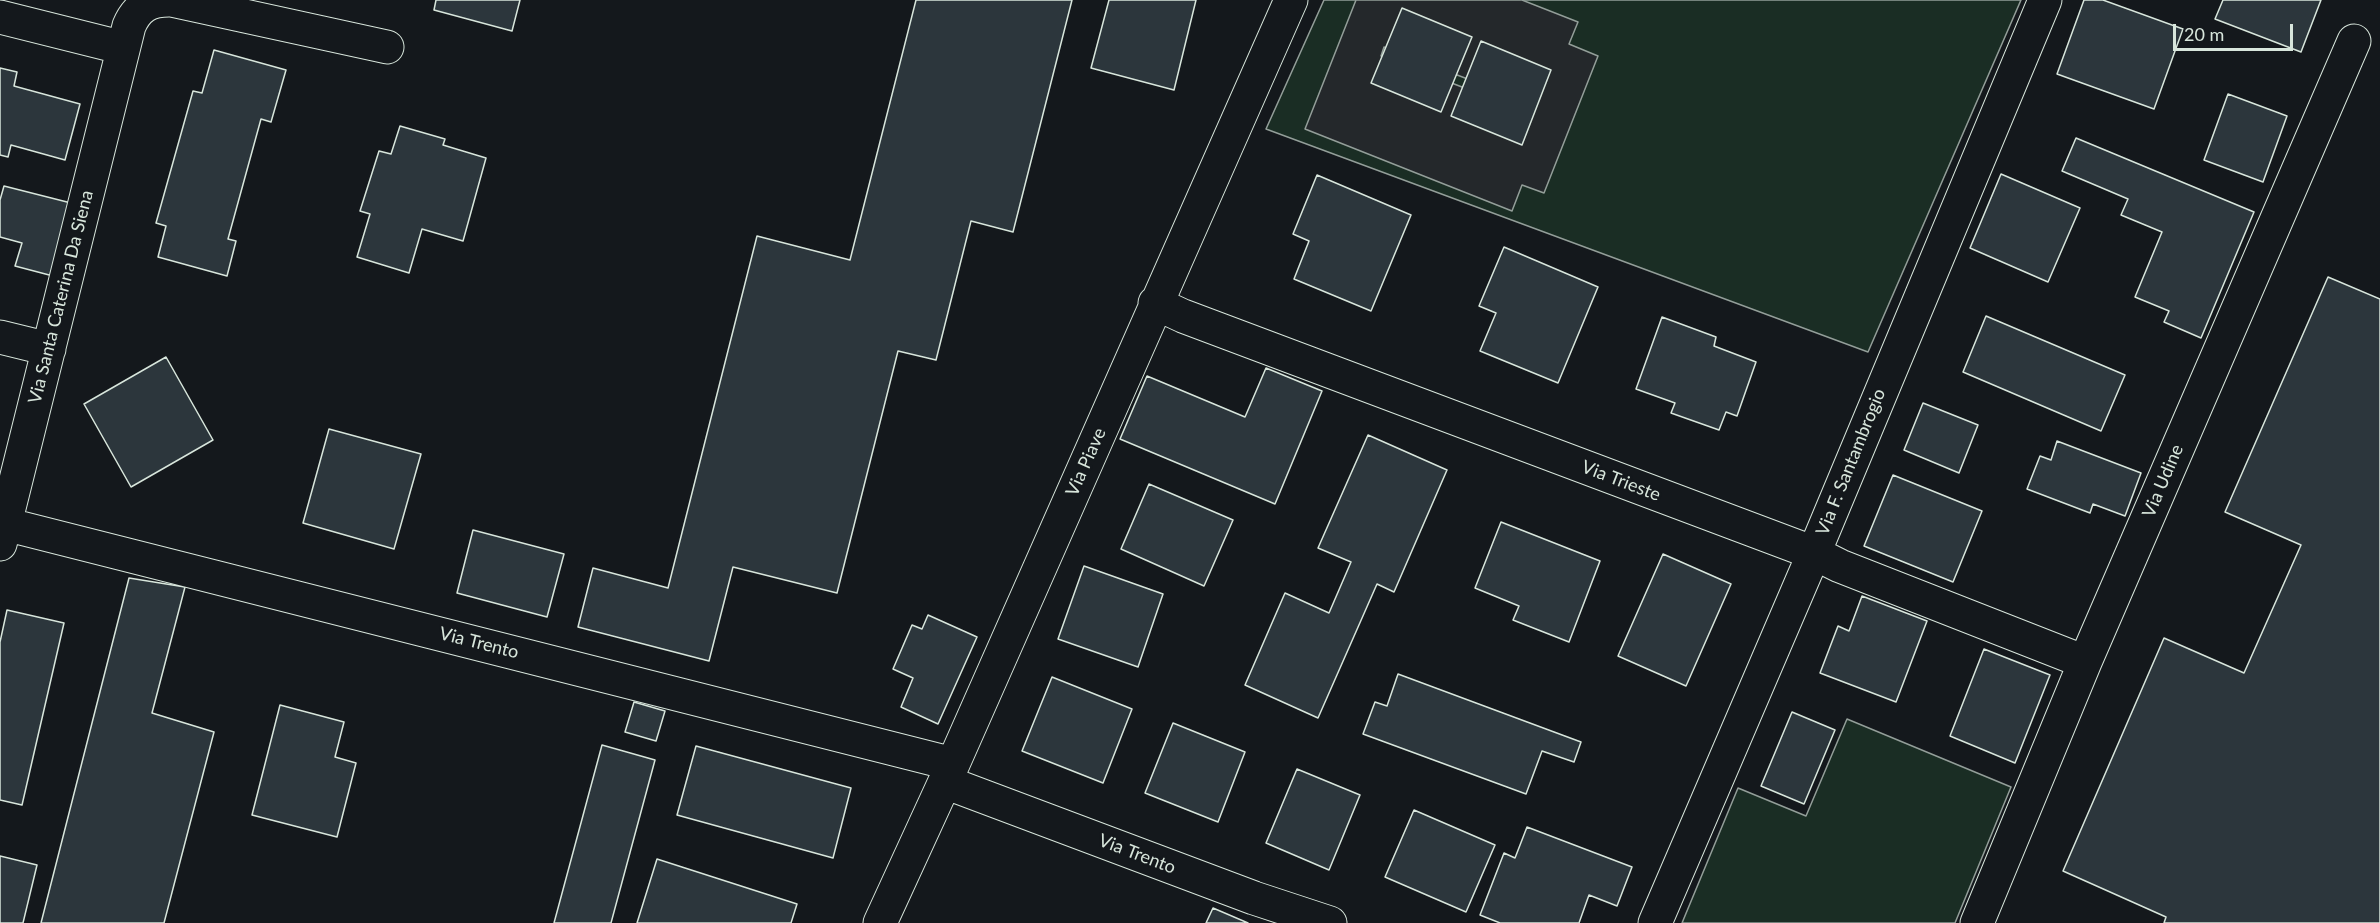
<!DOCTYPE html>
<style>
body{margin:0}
#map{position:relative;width:2380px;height:923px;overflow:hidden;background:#14181c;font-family:Lato,sans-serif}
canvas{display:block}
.scale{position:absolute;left:2173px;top:24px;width:120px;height:27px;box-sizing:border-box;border:3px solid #d8e6dc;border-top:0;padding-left:8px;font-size:18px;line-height:21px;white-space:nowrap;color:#d8e6dc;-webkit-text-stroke:4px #14181c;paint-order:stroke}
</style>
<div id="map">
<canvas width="2380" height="923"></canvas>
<div class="scale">20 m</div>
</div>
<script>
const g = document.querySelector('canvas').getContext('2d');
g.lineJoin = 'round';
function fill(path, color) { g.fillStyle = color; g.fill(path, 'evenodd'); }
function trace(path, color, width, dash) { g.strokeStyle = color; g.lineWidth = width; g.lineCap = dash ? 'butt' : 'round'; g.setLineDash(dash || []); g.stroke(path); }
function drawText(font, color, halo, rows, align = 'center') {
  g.font = font + ' Lato,sans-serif'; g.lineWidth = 4.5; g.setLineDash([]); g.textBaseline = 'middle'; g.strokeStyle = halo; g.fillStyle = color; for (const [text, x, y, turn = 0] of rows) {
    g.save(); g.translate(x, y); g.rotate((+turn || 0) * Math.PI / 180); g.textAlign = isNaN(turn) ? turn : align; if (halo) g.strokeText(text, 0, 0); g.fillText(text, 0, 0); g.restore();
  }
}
const green = new Path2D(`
 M1324,0H2021L1868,352L1266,129Z
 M1847,719L2011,787L1955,923H1682L1738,788L1806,816Z`);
fill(green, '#1a2d24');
trace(green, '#939e99', 1.5);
const parking = new Path2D(`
 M1356,0H1522L1578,22L1569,44L1598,56L1544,193L1522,185L1512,211L1305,129ZM1384,47L1512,96L1509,105L1381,56Z`);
fill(parking, '#24282b');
trace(parking, '#939e99', 1.5);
const building = new Path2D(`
 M436,0H520L512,31L434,10Z
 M916,0H1072L1013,232L971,221L936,360L898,351L837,593L733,567L709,661L578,627L593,568L668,588L757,236L850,260Z
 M1109,0H1196L1174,90L1091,68Z
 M2084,0H2103L2183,29L2154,109L2057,74Z
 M2223,0H2321L2301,52L2215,19Z
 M1402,8L1472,37L1441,112L1371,83Z
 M1481,41L1551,70L1522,145L1451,116Z
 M214,50L286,70L271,122L261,119L228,239L236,241L227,276L158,257L166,226L156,223L193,91L202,93Z
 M0,68L17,72L14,86L80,104L65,160L11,145L8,157L0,155Z
 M2228,94L2287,116L2263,182L2204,160Z
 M400,126L445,139L443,145L486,158L463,241L422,229L409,273L357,257L370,214L360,211L379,151L391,154Z
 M2076,138L2254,212L2201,338L2164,322L2169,311L2135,297L2162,232L2121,215L2128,199L2062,171Z
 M2001,174L2080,208L2048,282L1970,248Z
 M1317,175L1411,215L1371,311L1294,279L1309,241L1293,234Z
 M4,186L71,203L53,276L15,266L22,243L0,237V200Z
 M1504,247L1598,287L1558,383L1480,351L1496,313L1479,306Z
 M2328,277L2380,299V923H2164L2166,917L2063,871L2164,638L2244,673L2301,545L2225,512Z
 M1986,316L2125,375L2101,431L1963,372Z
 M1662,317L1716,337L1714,346L1756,362L1737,416L1726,412L1719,430L1671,413L1675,403L1636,389Z
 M166,357L213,440L131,487L84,404Z
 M1266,368L1322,391L1275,504L1120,439L1147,376L1245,417Z
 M1923,403L1978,425L1959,473L1904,450Z
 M329,429L421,454L394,549L303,523Z
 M1368,435L1447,470L1394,592L1377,584L1318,718L1245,685L1285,593L1329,613L1351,562L1318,548Z
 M2057,441L2141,473L2125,516L2093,504L2090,513L2027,489L2040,456L2051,460Z
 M1893,475L1982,511L1953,582L1864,546Z
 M1149,484L1233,520L1204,586L1121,549Z
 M1501,522L1600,561L1569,642L1513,620L1519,606L1475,588Z
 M473,530L564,554L547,617L457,593Z
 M1663,554L1731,584L1686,686L1618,656Z
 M1084,566L1163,594L1138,667L1058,639Z
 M129,578L185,587L152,713L214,732L164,923H41Z
 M1862,596L1927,621L1896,702L1820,673L1838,626L1849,631Z
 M7,610L64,623L22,805L0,800V642Z
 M928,615L977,637L938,724L901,707L913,678L893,669L912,625L922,629Z
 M1984,649L2050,675L2015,763L1950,736Z
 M1398,674L1581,742L1574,762L1542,751L1526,794L1363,734L1375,702L1387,706Z
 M1052,677L1132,709L1103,783L1022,751Z
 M634,702L665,711L656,741L625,732Z
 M280,705L344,722L335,757L356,763L337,837L252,815Z
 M1792,712L1835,730L1804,804L1761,786Z
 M1173,723L1245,752L1218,822L1145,793Z
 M602,745L655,760L611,923H554Z
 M696,746L851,788L833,858L677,815Z
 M1297,769L1360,795L1329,870L1266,843Z
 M1414,810L1495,845L1466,912L1385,877Z
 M1527,827L1632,867L1617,906L1589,895L1579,923H1500L1480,915L1504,853L1515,858Z
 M0,856L37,865L23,923H0Z
 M657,859L797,904L791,923H637Z
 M1213,908L1248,923H1206Z`);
fill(building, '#2c363c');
trace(building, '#d8e6dc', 1.5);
const street = new Path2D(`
 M171,0L387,47
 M0,17L108,44L123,50
 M1155,303L1183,316L1814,553L1840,566L2085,662
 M0,337L49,349
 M5,524L953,764
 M0,544L129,26C137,7 149,0 169,0
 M945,782L1254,898L1330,923
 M880,923L953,764L1291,0
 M1655,923L1814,553L2045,0
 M1977,923L2085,662L2354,41`);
trace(street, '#d8e6dc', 35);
trace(street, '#14181c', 33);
drawText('18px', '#d8e6dc', '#14181c', [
 ["Via Santa Caterina Da Siena",61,297,-76],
 ["Via Piave",1086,462,-66],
 ["Via F. Santambrogio",1851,462,-68],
 ["Via Trieste",1621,481,21],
 ["Via Udine",2163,481,-67],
 ["Via Trento",479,643,14],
 ["Via Trento",1137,854,21]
]);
</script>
